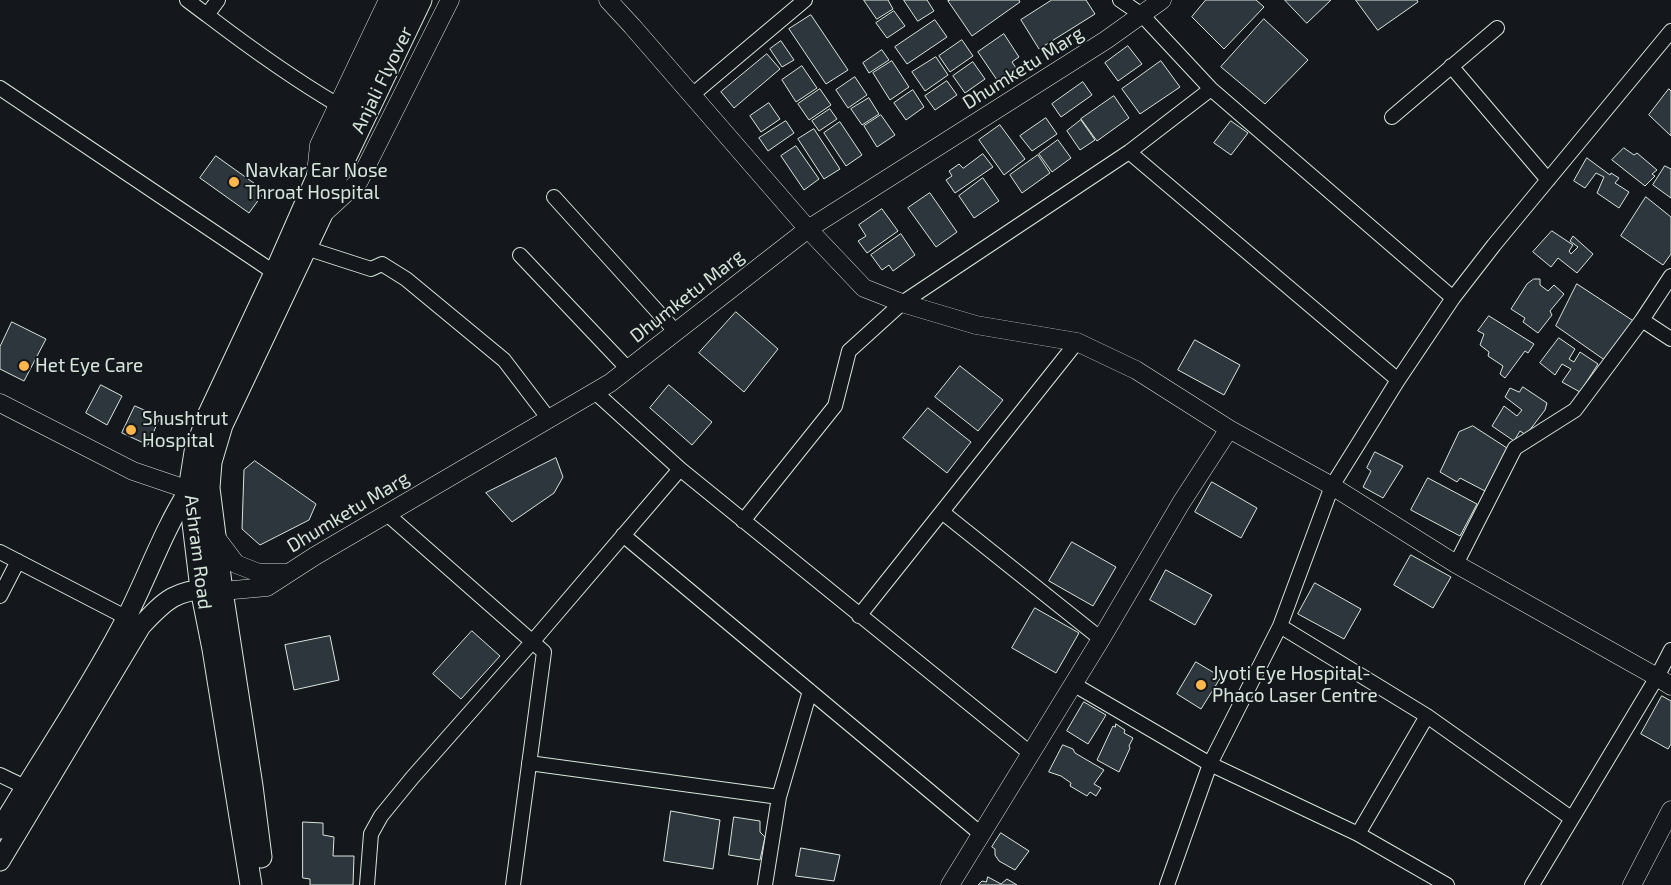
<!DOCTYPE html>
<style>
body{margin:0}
canvas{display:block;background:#14181c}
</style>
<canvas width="1671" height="885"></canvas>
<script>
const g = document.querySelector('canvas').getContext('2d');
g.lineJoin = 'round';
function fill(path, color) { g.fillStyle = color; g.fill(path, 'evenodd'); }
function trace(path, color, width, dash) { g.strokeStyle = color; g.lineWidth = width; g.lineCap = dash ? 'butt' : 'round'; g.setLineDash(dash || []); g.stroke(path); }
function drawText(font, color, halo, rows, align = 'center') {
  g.font = font + ' "Exo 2",sans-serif'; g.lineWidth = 4; g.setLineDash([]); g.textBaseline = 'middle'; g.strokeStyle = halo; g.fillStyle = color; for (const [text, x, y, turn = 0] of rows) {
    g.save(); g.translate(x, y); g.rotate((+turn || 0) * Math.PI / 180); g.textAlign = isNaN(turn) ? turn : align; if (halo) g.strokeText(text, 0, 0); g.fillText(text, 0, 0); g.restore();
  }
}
const building = new Path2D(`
 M864,0H888L893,9L877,19Z
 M904,0H927L934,11L918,21Z
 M951,0H1019L1020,2L972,36L948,1Z
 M1052,0H1086L1095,14L1039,49L1021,20Z
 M1206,0H1256L1264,7L1224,49L1192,17Z
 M1285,0H1331L1307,23Z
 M1356,0H1417L1418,2L1378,30Z
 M894,11L905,26L887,38L876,23Z
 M811,15L848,70L826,84L789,29Z
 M1264,19L1308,60L1265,104L1221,67Z
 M935,20L947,37L907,64L895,47Z
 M1004,34L1019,57L1012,62L1016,68L997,80L978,52Z
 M962,40L973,56L950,72L939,56Z
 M781,41L794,60L782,67L770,49Z
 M1128,46L1142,64L1118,81L1105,63Z
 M882,50L889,60L869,73L863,63Z
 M767,54L780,69L734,108L721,92Z
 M936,57L948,75L925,91L912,72Z
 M892,61L909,87L890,100L873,73Z
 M1161,61L1180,87L1140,114L1122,89Z
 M973,62L985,79L965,93L953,76Z
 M802,66L817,88L796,102L782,80Z
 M855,77L867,95L848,108L836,90Z
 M947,81L957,95L935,110L925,96Z
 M1083,82L1092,95L1061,117L1052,104Z
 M820,89L831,105L809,120L798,104Z
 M1669,89L1671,91V136L1649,115Z
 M913,90L924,107L906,120L894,103Z
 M1114,96L1129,118L1097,141L1081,119Z
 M869,98L879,114L862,125L851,109Z
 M769,103L780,119L761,132L750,116Z
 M830,109L837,119L819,131L812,121Z
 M881,115L895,135L877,147L864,126Z
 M1046,118L1057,134L1032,151L1020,136Z
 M1081,120L1095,140L1080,150L1067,131Z
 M786,121L794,133L768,151L759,138Z
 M1231,121L1248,133L1231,155L1214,143Z
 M840,122L862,155L846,166L824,133Z
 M1000,125L1025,159L1004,175L979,140Z
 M814,129L840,169L824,179L798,139Z
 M1058,140L1071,158L1052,172L1039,154Z
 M796,146L819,179L804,190L781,156Z
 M1624,148L1634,155L1637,153L1657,170L1652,174L1655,176L1645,186L1612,160Z
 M983,154L993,167L955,193L946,180L952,176L949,171L959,164L963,168Z
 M1038,155L1050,173L1022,193L1010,175Z
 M216,156L265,191L249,213L200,178Z
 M1587,158L1610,175L1611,173L1619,178L1615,183L1629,192L1619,208L1597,193L1604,177L1596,173L1585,188L1574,181Z
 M1665,166L1671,169V198L1653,185Z
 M983,178L999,201L974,218L959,196Z
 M930,193L957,232L936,247L908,208Z
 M1646,197L1671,217V254L1663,265L1621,236Z
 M882,209L898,231L867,253L858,241L866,236L859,225Z
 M1552,231L1573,245L1569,251L1571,254L1578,247L1570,241L1573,236L1593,254L1577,273L1558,258L1551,267L1533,252Z
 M901,234L915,255L893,271L889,265L882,270L871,255Z
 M1534,279H1540V285L1548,291L1554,285L1564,294L1550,311L1552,315L1538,333L1523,322L1525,318L1511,309L1527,284Z
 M1577,284L1635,322L1606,361L1556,326Z
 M736,312L778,349L744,392L699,353Z
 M1489,316L1534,344L1528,353L1525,351L1505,378L1500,374L1503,366L1488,356L1489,352L1480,345L1484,334L1478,331Z
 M12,322L46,339L24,381L0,369V347Z
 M1559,338L1575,349L1569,359L1574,362L1580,352L1598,364L1580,392L1562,382L1571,369L1562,364L1555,375L1540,363Z
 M1195,340L1240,365L1224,395L1178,370Z
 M960,366L1003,400L978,431L935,397Z
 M101,385L122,396L107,425L86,413Z
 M669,385L712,422L692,445L650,408Z
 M1523,387L1547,403L1545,410L1526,435L1520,431L1514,441L1492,426L1504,406L1517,416L1522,410L1505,397L1510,388L1519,392Z
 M135,406L160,417L148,445L122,433Z
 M928,408L971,442L947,473L903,438Z
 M1473,426L1507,448L1485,491L1460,478L1457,482L1440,472L1459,432Z
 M1375,452L1403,466L1383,498L1363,487L1371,471L1367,468Z
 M556,458L563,477L554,493L512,522L486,493Z
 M255,461L316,504L309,520L260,545L242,529L244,470Z
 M1428,478L1477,504L1460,536L1411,510Z
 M1212,482L1257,508L1241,538L1195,512Z
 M1072,542L1116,567L1093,606L1049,581Z
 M1411,555L1451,577L1433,608L1394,585Z
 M1166,570L1212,595L1195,625L1150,600Z
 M1315,583L1361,609L1344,639L1298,614Z
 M1035,608L1079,633L1056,673L1012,648Z
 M472,631L500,656L461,699L433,674Z
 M330,636L339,680L294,690L285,645Z
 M1196,662L1221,677L1201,709L1177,694Z
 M1662,696L1671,701V744L1668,749L1641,734Z
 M1084,702L1106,715L1088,744L1067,731Z
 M1116,724L1125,730L1124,733L1133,738L1129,746L1130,748L1119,772L1097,760L1113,726L1115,727Z
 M1063,745L1073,749L1075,753L1104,770L1094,784L1101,788L1096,796L1090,792L1087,796L1070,786L1071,783L1061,776L1049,772Z
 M671,811L720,820L713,869L664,861Z
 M734,817L760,821V832L765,837L760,860L729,855Z
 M303,822L323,823V835L334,837L333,856H354L353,885H310V879L303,878Z
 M1001,833L1029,851L1015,870L999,861L995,855V849L992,847Z
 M801,848L840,855L834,881L796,876Z
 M988,877L1001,884L1007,879L1017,885H978L982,881L986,882Z`);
fill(building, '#2c363c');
trace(building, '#d8e6dc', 1);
const minor = new Path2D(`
 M187,0L207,15
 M218,0L207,15C249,47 292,78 338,105
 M1120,0L1142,15L1211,89L1453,298
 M1451,66L1548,180
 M0,88L275,273
 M692,95L805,0
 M1392,117L1497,28
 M1129,152L1398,380
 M554,197L676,332
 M306,248L371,269L382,264L406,279L504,360L549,419
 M520,255L628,369
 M1671,276L1642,320L1671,339
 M595,392L680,469
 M942,512L1101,639
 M387,514L544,652L513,885
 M743,521L835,406L849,351L902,303L1129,152L1211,89
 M623,535L981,834
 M0,552L135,622
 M1456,564L1515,448L1575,410L1642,320
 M0,596L18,561
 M859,616L1077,342
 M1280,626L1427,716L1571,818
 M1073,684L1210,764L1358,834L1447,885
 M529,763L779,797L765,885
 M0,775L25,787
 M779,797L810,691
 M1358,834L1427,716
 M367,885L371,834L381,816L412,778L533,641L680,469L1030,753
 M1167,885L1210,764L1280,626L1332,486L1398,380L1453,298L1494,245L1671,31
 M1532,885L1657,677L1671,650`);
const tertiary = new Path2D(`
 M608,0L632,26L808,229L864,288L902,303L976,325L1077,342L1136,370L1229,429L1332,486L1456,564L1657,677L1671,686
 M316,174L319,145L388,0
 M321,216L359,181L450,0
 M0,403L133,471L189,490
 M215,536L236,564L259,573H288
 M222,591L267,587L315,556L610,383L808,229L1106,40L1162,0
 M950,885L1101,639L1181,503L1229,429
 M1632,885L1671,810`);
const secondary = new Path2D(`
 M0,829C39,763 84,698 120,630C145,584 161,534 189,490L198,489
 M0,861L141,626C164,601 178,587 215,590`);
const primary = new Path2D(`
 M261,857L252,786L222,591L209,488L211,462L222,425L321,216L339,171L421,0
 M251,885L213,649L201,589L189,490L195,452L207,418L275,273L315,182L392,18L402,0`);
trace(minor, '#d8e6dc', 16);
trace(tertiary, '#d8e6dc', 19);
trace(secondary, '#d8e6dc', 21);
trace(primary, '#d8e6dc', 23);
trace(minor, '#14181c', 14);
trace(tertiary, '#14181c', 18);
trace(secondary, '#14181c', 19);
trace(primary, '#14181c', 21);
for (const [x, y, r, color] of [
 [234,182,6,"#ffb74d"],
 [24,366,6,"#ffb74d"],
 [131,430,6,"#ffb74d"],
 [1201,685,6,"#ffb74d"]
]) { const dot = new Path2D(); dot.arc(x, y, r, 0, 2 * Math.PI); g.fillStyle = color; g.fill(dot); trace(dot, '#14181c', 2); }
drawText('19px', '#d8e6dc', '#14181c', [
 ["Dhumketu Marg",1023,68,-32],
 ["Anjali Flyover",382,80,-64],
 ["Dhumketu Marg",687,296,-38],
 ["Dhumketu Marg",348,512,-31],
 ["Ashram Road",198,552,83]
]);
drawText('19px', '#d8e6dc', '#14181c', [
 ["Navkar Ear Nose",245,171],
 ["Throat Hospital",245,193],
 ["Het Eye Care",35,366],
 ["Shushtrut",142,419],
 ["Hospital",142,441],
 ["Jyoti Eye Hospital-",1212,674],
 ["Phaco Laser Centre",1212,696]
], 'left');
</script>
